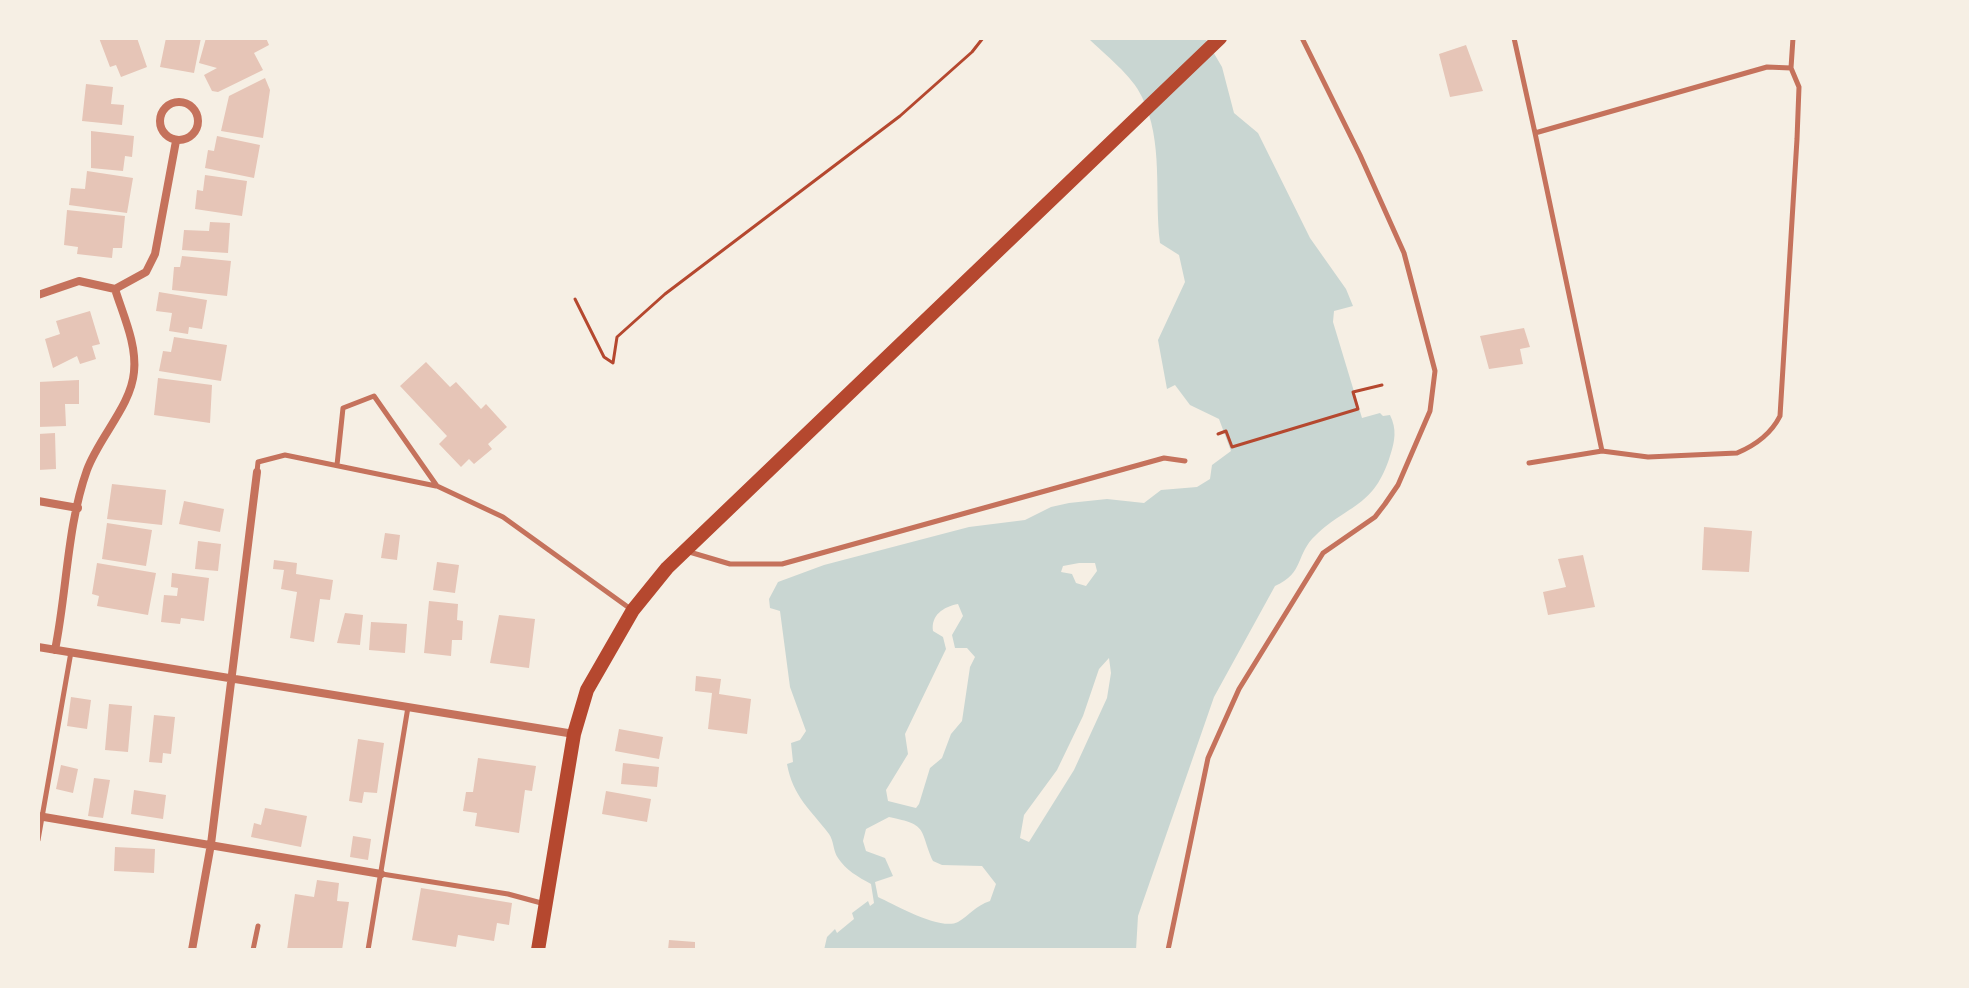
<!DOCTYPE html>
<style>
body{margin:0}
#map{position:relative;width:1969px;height:988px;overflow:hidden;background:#f6efe4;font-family:"Work Sans",sans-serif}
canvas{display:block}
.frame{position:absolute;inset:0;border:40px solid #f6efe4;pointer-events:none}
</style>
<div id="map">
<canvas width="1969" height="988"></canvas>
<div class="frame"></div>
</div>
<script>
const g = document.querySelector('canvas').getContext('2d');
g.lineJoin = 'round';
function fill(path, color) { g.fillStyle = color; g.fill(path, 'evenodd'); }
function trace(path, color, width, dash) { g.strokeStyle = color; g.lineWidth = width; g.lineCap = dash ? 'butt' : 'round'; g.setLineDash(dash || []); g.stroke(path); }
fill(new Path2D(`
 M1088,38H1205L1222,67L1234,113L1258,133L1310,238L1346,289L1353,306L1334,311L1333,322L1362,418L1380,413L1383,416L1390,415C1397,429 1395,441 1390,456C1374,507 1349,504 1316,535C1295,554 1305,573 1275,586L1214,697L1138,916L1136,950H824L827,937L835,929L837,933L854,919L852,913L868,901L870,906L874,903L871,884C858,877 846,870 838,858C833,851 834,841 829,834C811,810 793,797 787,764L793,762L791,743L800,740L806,731L790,687L780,611L770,608L769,599L778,582L824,565L969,527L1025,520L1051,507L1069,503L1107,499L1144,503L1161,490L1197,487L1210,479L1212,465L1231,451L1219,419L1190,405L1175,385L1167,389L1158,340L1185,282L1179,255L1160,243C1154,195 1164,142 1142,97C1132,75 1105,55 1088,38ZM1079,563H1095L1097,571L1086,586L1076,583L1072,574L1061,572L1063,566ZM958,604L963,616L952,635L955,648H967L975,657L970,667L962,721L951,734L942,758L930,768L919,804L916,808L888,801L886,790L908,754L905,734L946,649L943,637L933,631C931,615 943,607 958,604ZM1109,658L1111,673L1107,698L1074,770L1029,842L1020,838L1024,815L1057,770L1083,716L1099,669ZM889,817C929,825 919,829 933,861L942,865L982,866L996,884L990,901C975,906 970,915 958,922C941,931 895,905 878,897L875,882L893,876L885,858L866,851L863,841L866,829Z`), '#c9d6d2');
fill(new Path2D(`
 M99,38H137L147,67L121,77L116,65L110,67Z
 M166,38H201L194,73L160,67Z
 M206,38H266L269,45L254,53L263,70L218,92L212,91L204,75L217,68L199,63Z
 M1466,45L1483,91L1450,97L1439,54Z
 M265,78L270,90L263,138L221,131L229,96Z
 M86,84L113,87L111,104L124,105L122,125L82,121Z
 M91,131L134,136L132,157L125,156L123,171L91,168Z
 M217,136L260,145L254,178L205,168L208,150L214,151Z
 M87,171L133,178L127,213L69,205L71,188L85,189Z
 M205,175L247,181L242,216L195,209L197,190L203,191Z
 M67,210L125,216L122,248H113L112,258L77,254L78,247L64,245Z
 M210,222L230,223L228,253L182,250L184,230L209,231Z
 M182,256L231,261L227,296L172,290L174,267H180Z
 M159,292L207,300L202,329L189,327L188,334L169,331L172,313L156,311Z
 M90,311L100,344L92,346L96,359L80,364L77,356L53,368L45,339L60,334L56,321Z
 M1524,328L1530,347L1520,349L1523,364L1489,369L1480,336Z
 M174,337L227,345L221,381L159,371L163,351L171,352Z
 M426,362L450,387L456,382L481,409L486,404L507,427L488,444L492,449L474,464L469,459L461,467L439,444L447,436L400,386Z
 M158,378L212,385L210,423L154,415Z
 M79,380V404H65L66,426L38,427V382Z
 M55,433L56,469L38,470V434Z
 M112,484L166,490L162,525L107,519Z
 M184,501L224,509L220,532L179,524Z
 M107,523L152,530L146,566L102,559Z
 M1704,527L1752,531L1749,572L1702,570Z
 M385,533L400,535L397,560L381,558Z
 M198,541L221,544L218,571L195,569Z
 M1583,555L1595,607L1548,615L1543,592L1566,587L1558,559Z
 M274,560L297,563L296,574L333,580L330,600L320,599L314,642L290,638L297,592L281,589L284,570L273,569Z
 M437,562L459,565L455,593L433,590Z
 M97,563L156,573L148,615L97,606L99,596L92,594Z
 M172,573L209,578L204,621L181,618L180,624L161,622L164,595L177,596L178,588L171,587Z
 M429,601L458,604L457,620L463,621L462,640H452L451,656L424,653Z
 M345,613L363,615L360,645L337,643Z
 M499,615L535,619L529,668L490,663Z
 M371,622L407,624L405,653L369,650Z
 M696,676L721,679L719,694L751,699L747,734L708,729L712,693L695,691Z
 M71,697L91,700L87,729L67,726Z
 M109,704L132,706L128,752L105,750Z
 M154,715L175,717L171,754L163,753L162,763L149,762Z
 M619,729L663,737L659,759L615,751Z
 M358,739L384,743L377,793L364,792L362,803L349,801Z
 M478,758L536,766L532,791L525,790L519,833L475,826L477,813L463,811L466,792H473Z
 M623,763L659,767L657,787L621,784Z
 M61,765L78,769L73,793L56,789Z
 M94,778L110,780L103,818L88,816Z
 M134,790L166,795L163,819L131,814Z
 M606,791L651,799L647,822L602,814Z
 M265,808L307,816L301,847L251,837L254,823L261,825Z
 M353,836L371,839L368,860L350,857Z
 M115,847L155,849L154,873L114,871Z
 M317,880L339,883L337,901L349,902L342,950H287L295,894L314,897Z
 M421,888L512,903L509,925L497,923L494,941L458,935L456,947L412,940Z
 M669,940L695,942V950H668Z`), '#e6c5b7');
trace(new Path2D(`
 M575,299L604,357L613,363L617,337L665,294L900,116L972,52L983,38
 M1218,434L1226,431L1232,447L1358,409L1353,392L1382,385`), '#b5482f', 3);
trace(new Path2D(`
 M1514,38L1535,133L1767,67L1791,68L1793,38
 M1602,451L1648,457L1737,453C1756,445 1771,434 1780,416L1797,139L1799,87L1791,68
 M1529,463L1602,451L1535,133
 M337,465L343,408L374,396L437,486L503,517L632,610
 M257,472L258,462L285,455L436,486
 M686,551L730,564H782L1164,458L1185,461
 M38,840L71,652
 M382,874L508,894L545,904
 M253,950L258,926
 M368,950L408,707
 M1168,950L1208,758L1239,689L1323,553L1375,517L1385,504L1398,485L1430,411L1435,371L1404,253L1360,155L1302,38`), '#c5725c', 5);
trace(new Path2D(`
 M160 121a19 19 0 1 1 38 0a19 19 0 1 1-38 0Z
 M115,289L146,272L155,254L176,141
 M38,295L79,281L115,289
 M38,501L78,508
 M38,647L574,734
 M55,650C67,591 67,526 87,470C99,437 131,406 134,372C137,344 123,315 115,289
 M38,816L381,874
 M192,950L211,844L257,472`), '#c5725c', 8);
trace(new Path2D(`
 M538,950L574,734L587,690L633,610L667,568L1220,38`), '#b5482f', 14);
</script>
